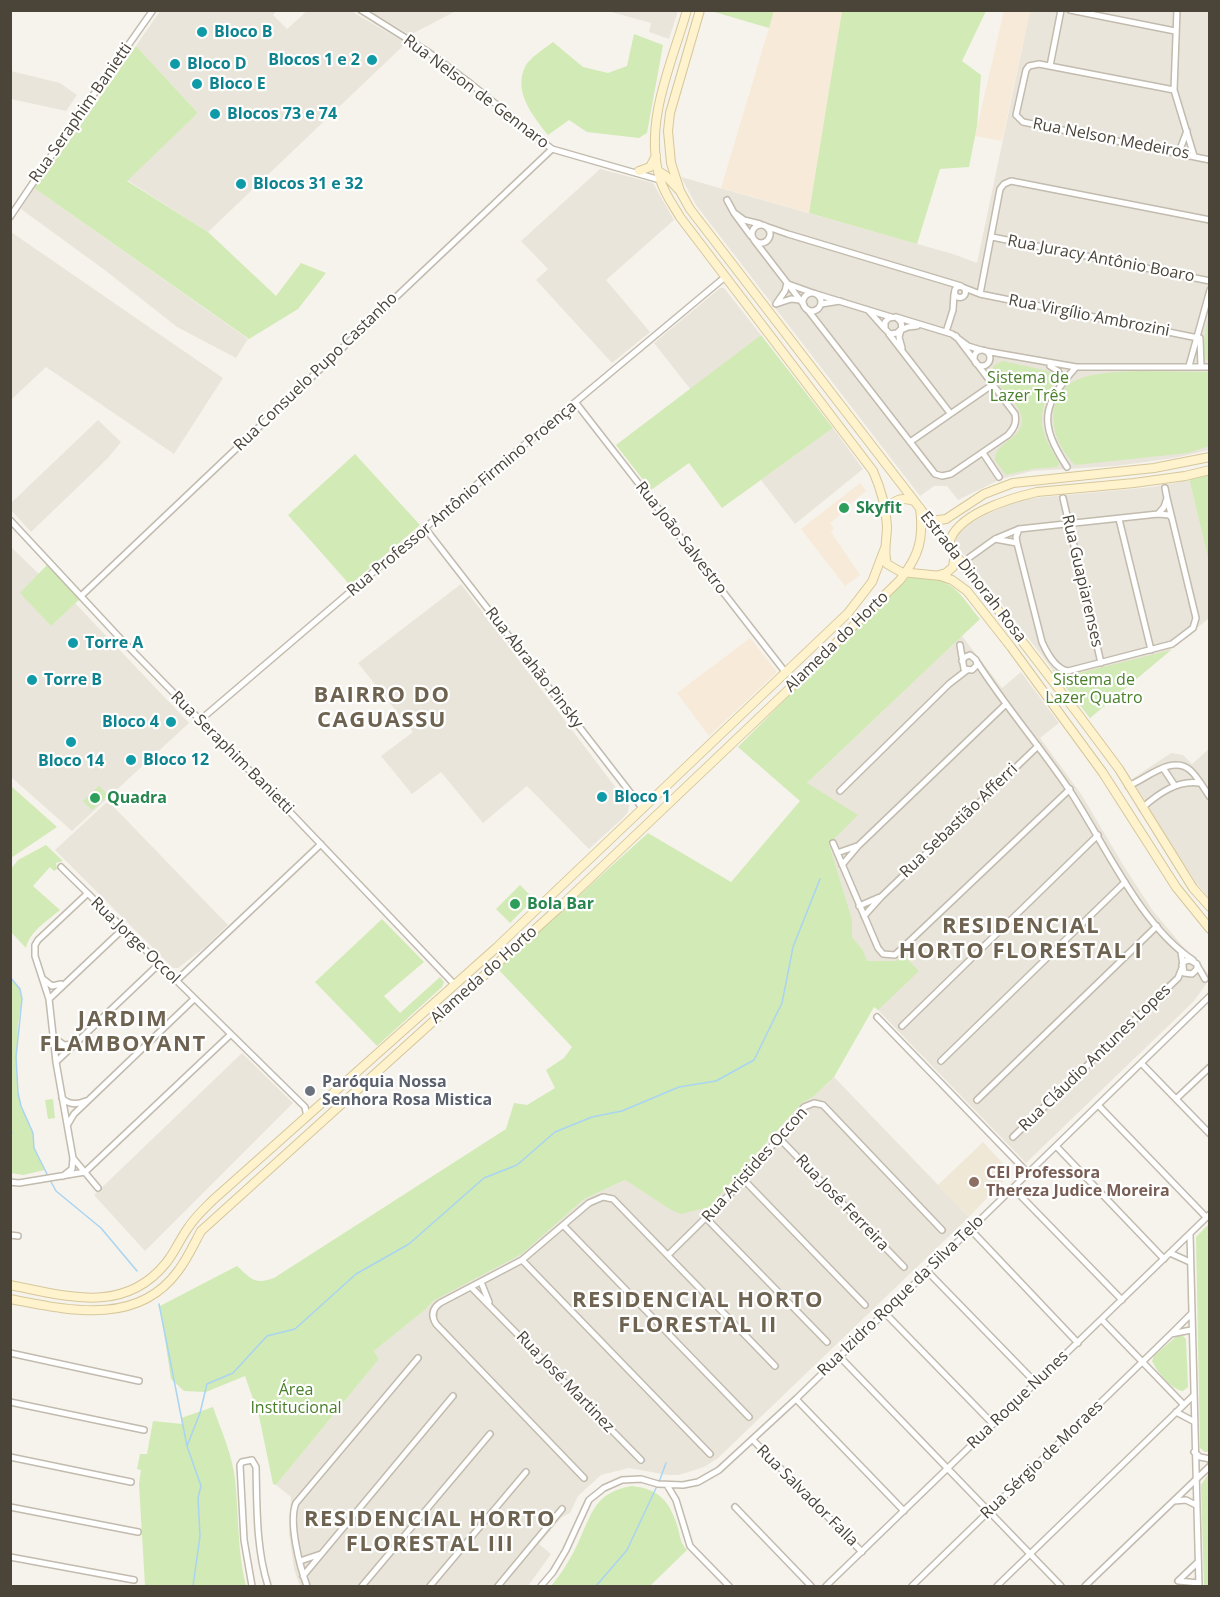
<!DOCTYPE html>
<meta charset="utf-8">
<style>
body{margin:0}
#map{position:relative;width:1220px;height:1597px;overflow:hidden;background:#f6f3ec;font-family:"Open Sans",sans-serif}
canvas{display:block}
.frame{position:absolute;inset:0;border:12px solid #4b4439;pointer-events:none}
</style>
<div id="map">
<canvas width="1220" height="1597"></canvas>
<div class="frame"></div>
</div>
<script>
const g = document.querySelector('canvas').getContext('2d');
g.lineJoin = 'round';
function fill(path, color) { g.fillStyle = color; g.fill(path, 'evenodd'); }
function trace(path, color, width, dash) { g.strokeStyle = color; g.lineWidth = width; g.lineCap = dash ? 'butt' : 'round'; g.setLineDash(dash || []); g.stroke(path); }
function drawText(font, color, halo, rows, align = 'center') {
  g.font = font + ' "Open Sans",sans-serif'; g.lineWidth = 4.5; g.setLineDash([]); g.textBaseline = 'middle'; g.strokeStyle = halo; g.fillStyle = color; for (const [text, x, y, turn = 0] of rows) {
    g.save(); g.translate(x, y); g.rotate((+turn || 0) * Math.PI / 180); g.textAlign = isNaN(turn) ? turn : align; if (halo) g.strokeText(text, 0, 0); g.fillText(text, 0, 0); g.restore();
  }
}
fill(new Path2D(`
 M160,11H276L273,15L287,29L307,11H351L406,43L208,232L127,180L198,113L136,46Z
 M370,11H456L410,35Z
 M608,11L678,10V11L669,39L649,32L651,23Z
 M1030,11H1209V450L1174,458L1116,466L1032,471L1001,479L958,500L947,486H934L920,496L696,205L681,177L953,254L977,263Z
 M11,71L60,83L77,95L66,111L11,99Z
 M600,169L653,183L674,220L606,280L650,332L612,363L536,280L548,269L521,241Z
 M34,188L248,339L236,358L177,327L106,271L21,209Z
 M11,232L223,378L174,454L46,367L11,400Z
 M720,288H724L761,335L691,390L654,343Z
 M98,420L121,442L108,458L31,532L11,510V503Z
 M833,428L863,469L795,524L761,480Z
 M1189,478L1209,563V618L1090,718L955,543L956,536L967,525L985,515L1017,501L1034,498L1152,487L1175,483Z
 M10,546L39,574L21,593L51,626L75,603L189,723L72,831L11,777Z
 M461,584L629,805L628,812L623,818L589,849L527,786L483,823L441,772L412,794L381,756L413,732L358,663Z
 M962,636L1002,688L1021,672L1059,723L1040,738L1081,794L1125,868L1153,911L1180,943L1209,974V980L1194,1001L1026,1163L875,1007L863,950L852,937V919L829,844L807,783Z
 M1209,749V898L1197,884L1163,832L1132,779L1171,753L1183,755L1192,764Z
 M108,801L228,925L204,948L178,968H173L55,850Z
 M242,1053L293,1103L145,1251L94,1195Z
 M834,1077L969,1217L718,1458L704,1467L679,1475H668L629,1468L601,1475L578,1496L570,1513L562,1517L539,1544L551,1554L528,1586H300L294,1569L289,1532L291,1497L276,1485L379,1359L374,1351L426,1309L433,1301L522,1254L584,1199L625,1180L671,1210L729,1188L802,1103L813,1097Z`), '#eae5da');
fill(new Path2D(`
 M774,11H842L809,213L721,188Z
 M1004,11H1030L1002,141L975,136Z
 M860,483L866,491L850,504L851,506L830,523L834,528L831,532L860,575L845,586L801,529Z
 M750,638L777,672L709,736L677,693Z`), '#f7ead8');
fill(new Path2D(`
 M983,1142L1010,1171V1174L969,1217L938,1185Z`), '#efe8d6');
fill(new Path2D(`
 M711,11H774L769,28Z
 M842,11H986L962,61L981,75L977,126L969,167L940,169L917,244L809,213Z
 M634,34L663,45L647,133L639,138L587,132L569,120L548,135C533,116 513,92 525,67C529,58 545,48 553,42L583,67L608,73L627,66Z
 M136,46L198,113L127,181L208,232L276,296L301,263L326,273L298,309L249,339L34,188L68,143Z
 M1209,311V361L1204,359L1202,353Z
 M761,335L833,428L722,508L689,463L651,490L616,445Z
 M1003,361L1048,371L1055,377C1053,385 1048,391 1046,399C1036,426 1046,440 1059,463L1057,467L1032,469L1006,475L995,460C994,442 1024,439 1022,419C1020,400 989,384 993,366Z
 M1139,371L1209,372V446L1188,453L1075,465C1055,446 1042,408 1067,386C1082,372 1119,372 1139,371Z
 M355,454L420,525L350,585L288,515Z
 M1209,472V563L1189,478Z
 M47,565L80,599L51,626L20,593Z
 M920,575C956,582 958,592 980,619L807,783L858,815L829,844L852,919V937L863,950L867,961H896L903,955L919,971L878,1010L874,1007L834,1077L813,1097L802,1103L709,1207L681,1214L671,1210L625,1180L584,1199L522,1254L433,1301L426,1309L374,1351L379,1359L276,1485L273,1484L259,1416L245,1376L206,1392L184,1391L171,1379L160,1306L237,1266C251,1279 255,1285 274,1278L506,1129L514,1103L527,1105L555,1088L546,1070L564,1058L572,1047L498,969L648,833L731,882L800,801L738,747L905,579Z
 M1171,650L1090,718L1052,670L1071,675Z
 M11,786L57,827L11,858Z
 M99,786L108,795L92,810L83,801Z
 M46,845L63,861L56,863L57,869L54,871L50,867L33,886L60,910C47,921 30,931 26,948L11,932V869L18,860Z
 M520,885L534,899L510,923L496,909Z
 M382,919L424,962L384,996L400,1013L440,977L444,982L442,987L377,1046L315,982Z
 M11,977L20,989L22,999L18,1024L16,1069L18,1093L21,1106L33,1133L34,1148L45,1170L23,1175L11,1173Z
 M53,1099L55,1118L48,1119L45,1100Z
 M1209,1224L1210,1452H1205L1200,1448L1196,1237Z
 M1178,1335H1182L1186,1339L1188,1387L1183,1391C1172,1390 1157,1372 1152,1361L1154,1356Z
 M213,1407C221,1430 232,1454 235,1479C239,1515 237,1551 246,1586H145L139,1484L141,1470L137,1469L140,1454H147L153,1421L182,1424L181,1418Z
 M1209,1473V1586H1204L1201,1485Z
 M632,1486C660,1489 670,1502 678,1528C680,1537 681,1544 687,1550L650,1586H551C562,1573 571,1558 578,1543C592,1513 595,1492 632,1486Z`), '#d2eab5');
trace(new Path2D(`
 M10,977L20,989L22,999L16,1057L18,1093L21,1106L33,1133L34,1148L48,1176
 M10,1131L12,1133
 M50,1180L56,1191L101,1228L137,1271
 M159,1304L187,1446L201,1486L198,1498L200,1536L193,1586
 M1209,1305L1210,1306
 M187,1446L200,1413L207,1384L233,1373L267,1336L295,1329L356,1274L409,1244L484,1178L517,1165L555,1132L592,1117L622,1111L679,1087L716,1081L754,1060L782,1003L793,947L820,879
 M659,1482L666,1463
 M596,1586L627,1550L657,1486`), '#a9d4f2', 1.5);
const minor = new Path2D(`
 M361,10L428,52L471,84L552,149L660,180
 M1070,10L1175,31
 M1177,10L1174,90L1194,156
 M1050,66L1061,10
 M1174,90L1039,64L1029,66L1026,70L1016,115L1023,122L1210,160
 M1179,152L1187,131
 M727,200L734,213L751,236
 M736,214L744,220L760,224
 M10,217L70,128L153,10
 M752 234a9 9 0 1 1 18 0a9 9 0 1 1-18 0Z
 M765,226L788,234L961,286
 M992,237L1210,281
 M754,240L804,305
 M787,283L785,291L776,304L791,299L800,300
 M788,284L813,293
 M954.5 292a5.5 5.5 0 1 1 11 0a5.5 5.5 0 1 1-11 0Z
 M962,287L980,294L1198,338
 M803 302a9 9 0 1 1 18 0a9 9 0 1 1-18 0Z
 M816,294L891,317
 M980,294L1000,189L1004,184L1011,181L1210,220
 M821,304L840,301
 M807,309L935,474L942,476L951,474L1008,435C1014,428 1017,423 1015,414L956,336
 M868,310L884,328
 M896,317L901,322L902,328L897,333L890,334L885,329V322L889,318L896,317L952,334L968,346L981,350
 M946,332L953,310L954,294
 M889,334L950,413
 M1200,338L1201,367
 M902,348L899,337L901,330L908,327L917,326
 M974 358a8 8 0 1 1 16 0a8 8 0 1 1-16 0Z
 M985,351L1076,367
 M1050,366L1058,371L1063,382
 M1189,366L1210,290
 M576,403L786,673
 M910,442L992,385
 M983,453L999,477
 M1067,467C1038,422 1042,406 1076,367H1210
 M1165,488L1167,498
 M1063,498L1101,663
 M1119,519L1151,650
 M10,520L117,635L291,813L455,985
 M425,528L643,809
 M1019,529L1016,537L1017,543L1042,642C1047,653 1055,669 1068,671L1172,644L1193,628L1196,618L1167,498L1164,507L1158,514
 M1017,543L995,539L1019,529L1158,514L1169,515L1172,518
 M970,557L995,539
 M81,596L552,149
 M960,645L964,669L972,670L977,665L976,660L970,655L965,657L962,661
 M977,662C1005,706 1039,745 1068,788C1103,840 1140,926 1193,960
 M199,721L433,521L725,277
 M1163,768L1175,786
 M1128,786C1145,780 1172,754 1190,770C1198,777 1204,789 1210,797
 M840,791L949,684L967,670
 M1142,808C1158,794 1177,780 1199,783
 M833,843L878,948L883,954L895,955L1070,789
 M837,853L857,846
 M842,865L859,845L1006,704
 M61,867L305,1107L307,1117
 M859,906L880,897
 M864,916L881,897L1038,746
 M1181,952L1184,973L1192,974L1197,969V964L1190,960L1185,961L1182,965
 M1197,965L1205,979
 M43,979L52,986L61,984
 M176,981L321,844
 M49,999L123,929
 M877,1017L1028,1173
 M902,1026L1098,835
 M53,1037L64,1045L74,1044
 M941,1061L1125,882
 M56,1062L159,964
 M1142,1064L1210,1134
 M62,1098C69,1105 77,1105 86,1101
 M1176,1099L1210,1067
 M977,1100L1157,926
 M1099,1106L1206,1217
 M68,1124L74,1114L194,999
 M1013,1137L1178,978L1182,968
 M779,1138L904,1267
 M1056,1146L1164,1259
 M73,1158L98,1188
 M63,1176L72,1169L73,1158L56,1062L49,999L35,956V945L38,940L87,894
 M744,1180L865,1305
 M10,1182L19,1183L85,1172L230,1035
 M1013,1188L1122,1300
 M707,1219L827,1342
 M563,1225L749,1417
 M970,1229L1078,1343
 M1190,1234L1199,1586
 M10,1235L18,1236
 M1170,1253L1190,1262
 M668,1255L744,1180L804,1107L814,1103L823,1105L942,1230
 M522,1260L710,1454
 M927,1271L1036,1383
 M481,1282L489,1302
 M471,1287L641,1460
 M884,1312L993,1424
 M1191,1314L1171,1334L1191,1330
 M1102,1320L1183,1404
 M10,1353L139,1381
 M839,1356L1061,1586
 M796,1399L904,1511
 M10,1402L144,1430
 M1176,1412L1193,1421
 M753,1440L862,1552
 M1194,1452L1200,1457L1210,1459
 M10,1457L131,1482
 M584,1478L436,1324C431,1316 432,1309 440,1303L522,1260L589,1203L603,1197L613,1199L775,1366
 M667,1485L676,1500L690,1546L729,1586
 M1174,1501L1186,1500L1196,1505
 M10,1507L138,1532
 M735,1507L811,1586
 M10,1557L134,1580
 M300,1561L321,1554
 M1198,1562L1178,1581L1199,1583
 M303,1576L453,1396
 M252,1586L244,1540L240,1465L242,1462L252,1460L256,1467C257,1507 256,1548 268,1586
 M307,1586C300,1567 288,1522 296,1503L418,1358
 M362,1586L490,1434
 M430,1586L526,1472
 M498,1586L562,1509
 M541,1586L553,1572L566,1550L589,1500L604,1488L622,1480L641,1479L658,1484L683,1485L698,1482L719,1470L796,1399L1210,996
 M826,1586L1210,1214
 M912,1586L1171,1334
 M997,1586L1193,1396
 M1085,1586L1210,1466`);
const secondary = new Path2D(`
 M687,10C672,63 643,123 660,179C664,193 673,205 680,217L873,471C881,489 886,507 887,526C887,539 883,552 887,564L901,572L941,576L952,580L967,591L1011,647L1103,773L1176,887L1210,929
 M700,10L670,113L668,131L671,163L680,191L690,209L1078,714L1119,769L1193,888L1210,907
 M639,171L650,167L656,156
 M658,171L666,176L679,190
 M886,514C891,501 900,496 914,501
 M931,521L946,519L984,494L1013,483L1154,468L1210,457
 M949,544C955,514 1011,498 1037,492L1134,483L1185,476L1210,470
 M939,575L946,573L953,567L955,553
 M10,1285C66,1296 124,1315 166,1263C175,1252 180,1239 188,1228C195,1217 204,1209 213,1200L496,948L848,613L872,582L885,548
 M10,1299C68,1310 137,1327 178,1271C187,1259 194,1244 201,1231L562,905L784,694L900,580C919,556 924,539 920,508`);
trace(minor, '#c2bbae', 8);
trace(secondary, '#d6c79b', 10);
trace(minor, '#fff', 5);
trace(secondary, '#fff3cd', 8);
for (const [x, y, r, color] of [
 [202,32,6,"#0f9aa8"],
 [372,60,6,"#0f9aa8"],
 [175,64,6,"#0f9aa8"],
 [197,84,6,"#0f9aa8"],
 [215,114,6,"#0f9aa8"],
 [241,184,6,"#0f9aa8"],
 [844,508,6,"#2e9e5b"],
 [73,643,6,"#0f9aa8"],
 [32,680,6,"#0f9aa8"],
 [171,722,6,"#0f9aa8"],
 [71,742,6,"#0f9aa8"],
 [131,760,6,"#0f9aa8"],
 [602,797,6,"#0f9aa8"],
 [95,798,6,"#2e9e5b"],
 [515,904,6,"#2e9e5b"],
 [310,1091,6,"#6b7280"],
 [974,1182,6,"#8d6e63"]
]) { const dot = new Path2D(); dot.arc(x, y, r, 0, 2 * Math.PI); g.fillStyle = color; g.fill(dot); trace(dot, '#fff', 2); }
drawText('bold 16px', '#0d838f', '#fff', [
 ["Bloco B",214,32],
 ["Blocos 1 e 2",360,60,"right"],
 ["Bloco D",187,64],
 ["Bloco E",209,84],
 ["Blocos 73 e 74",227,114],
 ["Blocos 31 e 32",253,184],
 ["Torre A",85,643],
 ["Torre B",44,680],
 ["Bloco 4",159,722,"right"],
 ["Bloco 12",143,760],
 ["Bloco 14",71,761,"center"],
 ["Bloco 1",614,797]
], 'left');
drawText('16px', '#4b4439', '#fff', [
 ["Rua Nelson de Gennaro",476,92,37],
 ["Rua Seraphim Banietti",81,113,-55],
 ["Rua Nelson Medeiros",1111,139,11],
 ["Rua Juracy Antônio Boaro",1101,259,11],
 ["Rua Virgílio Ambrozini",1089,316,11],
 ["Rua Consuelo Pupo Castanho",316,372,-44],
 ["Rua Professor Antônio Firmino Proença",462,499,-40],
 ["Rua João Salvestro",681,538,52],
 ["Estrada Dinorah Rosa",973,577,52],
 ["Rua Guapiarenses",1082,581,77],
 ["Alameda do Horto",837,642,-44],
 ["Rua Abrahão Pinsky",534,668,52],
 ["Rua Seraphim Banietti",232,753,45],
 ["Rua Sebastião Afferri",959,821,-44],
 ["Rua Jorge Occol",135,941,44],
 ["Alameda do Horto",484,975,-42],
 ["Rua Cláudio Antunes Lopes",1095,1058,-44],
 ["Rua Aristides Occon",755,1165,-48],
 ["Rua José Ferreira",842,1203,46],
 ["Rua Izidro Roque da Silva Telo",901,1296,-44],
 ["Rua José Martinez",565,1382,46],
 ["Rua Roque Nunes",1018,1400,-44],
 ["Rua Sérgio de Moraes",1042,1460,-44],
 ["Rua Salvador Falla",807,1496,45]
]);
drawText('16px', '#4a7f2a', '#fff', [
 ["Sistema de",1028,378],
 ["Lazer Três",1028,396],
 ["Sistema de",1094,680],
 ["Lazer Quatro",1094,698],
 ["Área",296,1390],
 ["Institucional",296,1408]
]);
drawText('bold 16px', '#27864d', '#fff', [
 ["Skyfit",856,508],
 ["Quadra",107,798],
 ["Bola Bar",527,904]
], 'left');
drawText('bold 16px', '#5b616d', '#fff', [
 ["Paróquia Nossa",322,1082],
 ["Senhora Rosa Mistica",322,1100]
], 'left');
drawText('bold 16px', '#785e54', '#fff', [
 ["CEI Professora",986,1173],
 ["Thereza Judice Moreira",986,1191]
], 'left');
g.letterSpacing = '1.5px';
drawText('bold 22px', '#6e6250', '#fff', [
 ["BAIRRO DO",382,696],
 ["CAGUASSU",382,721],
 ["RESIDENCIAL",1021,927],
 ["HORTO FLORESTAL I",1021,952],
 ["JARDIM",123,1020],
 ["FLAMBOYANT",123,1045],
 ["RESIDENCIAL HORTO",698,1301],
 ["FLORESTAL II",698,1326],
 ["RESIDENCIAL HORTO",430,1520],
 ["FLORESTAL III",430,1545]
]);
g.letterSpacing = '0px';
</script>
